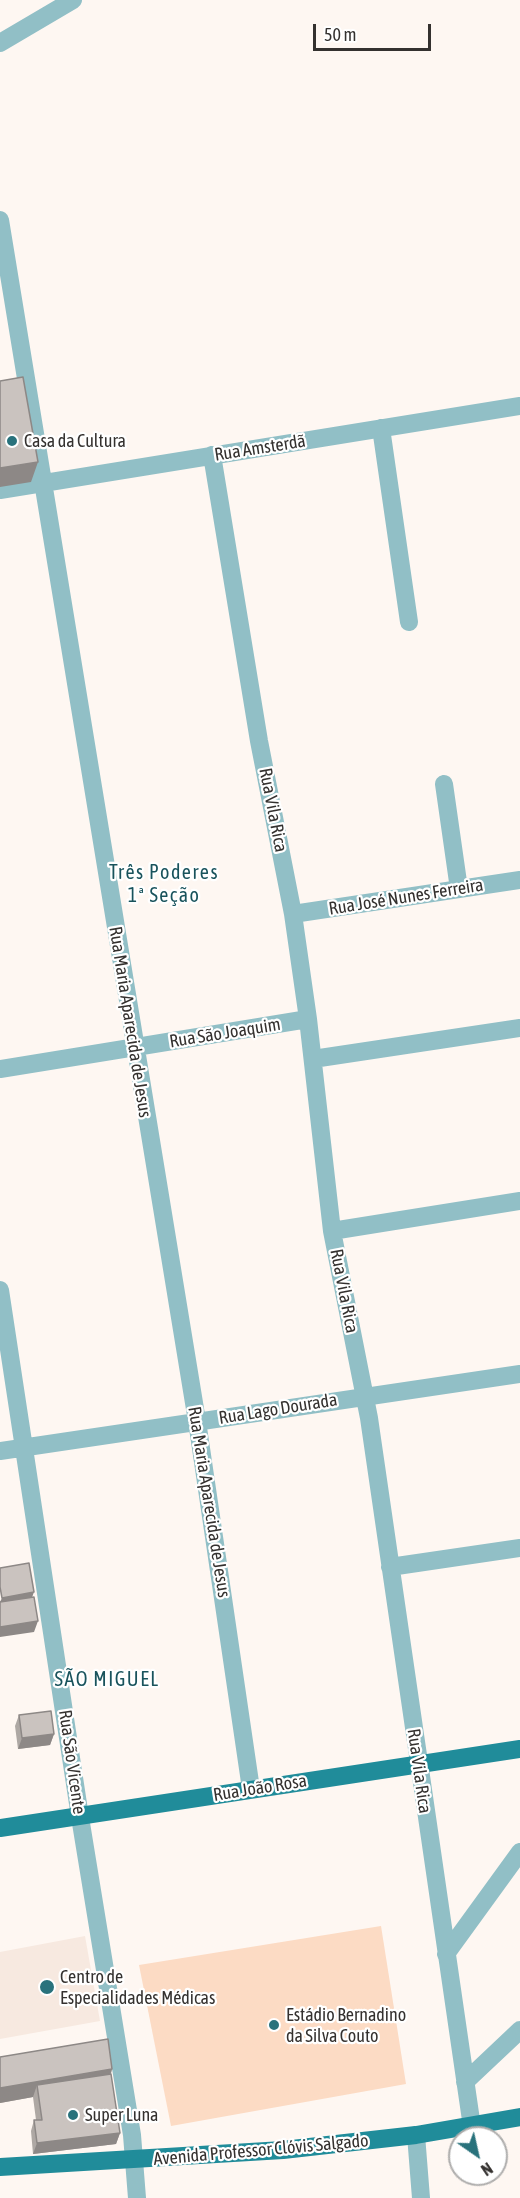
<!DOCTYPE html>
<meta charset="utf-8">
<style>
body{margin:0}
#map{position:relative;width:520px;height:2198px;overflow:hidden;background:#fef7f2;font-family:"Asap Condensed",sans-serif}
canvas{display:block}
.north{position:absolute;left:448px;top:2126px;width:60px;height:60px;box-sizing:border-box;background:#fff;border:2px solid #aeadac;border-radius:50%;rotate:146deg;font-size:16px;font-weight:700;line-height:24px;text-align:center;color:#34312f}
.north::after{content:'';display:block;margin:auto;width:21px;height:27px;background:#29727c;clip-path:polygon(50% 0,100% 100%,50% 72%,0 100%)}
.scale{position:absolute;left:313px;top:24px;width:118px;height:27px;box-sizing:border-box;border:3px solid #34312f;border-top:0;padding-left:8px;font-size:18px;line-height:21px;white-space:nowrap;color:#34312f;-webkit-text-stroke:4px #fff;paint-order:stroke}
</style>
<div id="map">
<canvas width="520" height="2198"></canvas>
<div class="north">N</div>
<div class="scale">50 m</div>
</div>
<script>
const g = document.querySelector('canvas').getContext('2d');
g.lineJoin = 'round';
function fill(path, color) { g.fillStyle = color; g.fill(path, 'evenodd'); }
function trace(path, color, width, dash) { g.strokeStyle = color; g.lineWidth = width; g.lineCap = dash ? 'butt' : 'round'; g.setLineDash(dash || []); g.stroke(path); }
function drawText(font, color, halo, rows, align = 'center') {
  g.font = font + ' "Asap Condensed",sans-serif'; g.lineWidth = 4.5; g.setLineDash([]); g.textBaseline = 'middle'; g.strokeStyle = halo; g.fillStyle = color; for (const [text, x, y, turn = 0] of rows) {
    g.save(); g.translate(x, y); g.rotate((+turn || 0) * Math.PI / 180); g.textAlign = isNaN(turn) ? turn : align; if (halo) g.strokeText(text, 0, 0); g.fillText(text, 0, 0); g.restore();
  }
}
fill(new Path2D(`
 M85,1936L100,2021L0,2039V1952Z`), '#f7e9e0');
fill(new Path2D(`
 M381,1926L406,2084L171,2126L139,1965Z`), '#fcdbc4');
trace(new Path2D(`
 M0,43L73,0
 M0,220L197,1421L251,1789
 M381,428L409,622
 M212,455L259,741L293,914L308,1019L332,1231L369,1418L472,2127
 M0,490L520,406
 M444,784L459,889
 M293,914L520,880
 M313,1059L520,1028
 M0,1069L308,1019
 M332,1231L520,1201
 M0,1290L80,1817L132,2135L137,2198
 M0,1451L520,1374
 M390,1567L520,1548
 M446,1954L520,1852
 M465,2082L520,2030
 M416,2135L421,2198`), '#91bfc6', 18);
trace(new Path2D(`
 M0,1828L520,1749
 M0,2167L283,2150L416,2135L520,2117`), '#208c9a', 18);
fill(new Path2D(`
 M19,1715L54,1734L50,1745L18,1749L15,1726Z
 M0,2057L112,2069L111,2074L120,2133L116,2144L33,2154L31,2131L34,2120H36L33,2097L0,2103Z`), '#aea8a4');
fill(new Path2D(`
 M38,462L31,482L0,487V468Z
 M34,1592L30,1603L0,1602L2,1598Z
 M38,1621L34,1632L0,1637V1627Z
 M54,1734L50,1745L18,1749L22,1738Z
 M112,2069L107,2085H37L33,2097L0,2103V2088Z
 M120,2133L116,2144L33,2154L37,2143Z`), '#8d8886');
const building = new Path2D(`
 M23,377L38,462L0,468V381Z
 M29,1563L34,1592L2,1598L0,1587V1568Z
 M34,1597L38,1621L0,1627V1602Z
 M51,1711L54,1734L22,1738L19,1715Z
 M108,2039L112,2069L0,2088V2057Z
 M111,2074L120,2133L37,2143L34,2120H42L37,2085Z`);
fill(building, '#cac3bf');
trace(building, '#8d8886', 1.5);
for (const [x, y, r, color] of [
 [12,441,6,"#29727c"],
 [47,1987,8,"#29727c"],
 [274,2025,6,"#29727c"],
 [73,2115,6,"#29727c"]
]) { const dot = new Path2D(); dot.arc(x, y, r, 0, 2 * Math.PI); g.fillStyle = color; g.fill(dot); trace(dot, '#fff', 2); }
drawText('18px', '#34312f', '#fff', [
 ["Casa da Cultura",24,441],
 ["Centro de",60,1977],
 ["Especialidades Médicas",60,1998],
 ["Estádio Bernadino",286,2015],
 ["da Silva Couto",286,2036],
 ["Super Luna",85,2115]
], 'left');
drawText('18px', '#34312f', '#fff', [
 ["Rua Amsterdã",260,448,-9],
 ["Rua Vila Rica",273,810,79],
 ["Rua José Nunes Ferreira",406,897,-9],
 ["Rua Maria Aparecida de Jesus",130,1022,81],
 ["Rua São Joaquim",225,1033,-9],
 ["Rua Vila Rica",344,1291,79],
 ["Rua Lago Dourada",278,1409,-9],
 ["Rua Maria Aparecida de Jesus",209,1502,81],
 ["Rua São Vicente",72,1762,82],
 ["Rua Vila Rica",419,1771,82],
 ["Rua João Rosa",260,1788,-9],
 ["Avenida Professor Clóvis Salgado",261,2150,-5]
]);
g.letterSpacing = '1.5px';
drawText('20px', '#19535c', '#fff', [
 ["Três Poderes",164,873],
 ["1ª Seção",164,896],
 ["SÃO MIGUEL",107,1680]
]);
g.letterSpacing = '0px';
</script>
